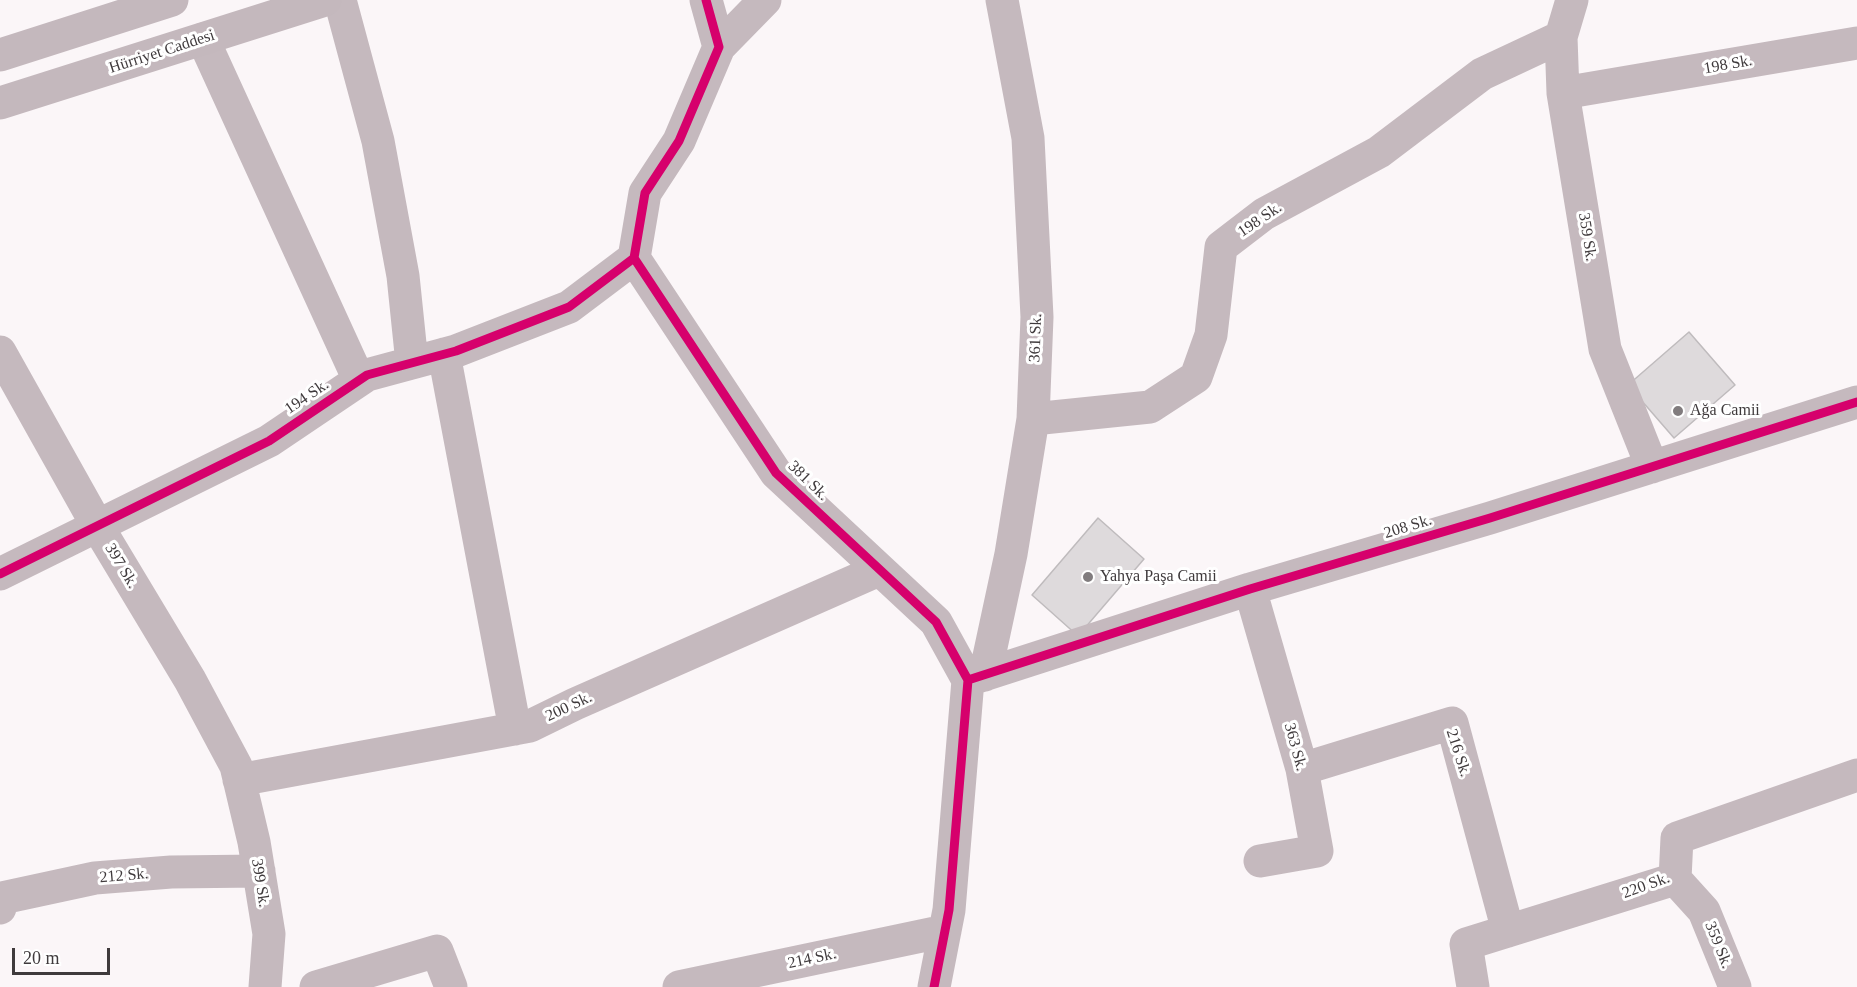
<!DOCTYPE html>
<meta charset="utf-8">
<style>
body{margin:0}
#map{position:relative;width:1857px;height:987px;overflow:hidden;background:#fbf6f8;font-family:"Times New Roman",serif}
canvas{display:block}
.scale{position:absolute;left:12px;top:948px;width:98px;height:27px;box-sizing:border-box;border:3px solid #3f3a3c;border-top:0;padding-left:8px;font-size:18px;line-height:21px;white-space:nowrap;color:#3f3a3c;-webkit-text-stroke:4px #fff;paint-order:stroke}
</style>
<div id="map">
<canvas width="1857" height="987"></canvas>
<div class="scale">20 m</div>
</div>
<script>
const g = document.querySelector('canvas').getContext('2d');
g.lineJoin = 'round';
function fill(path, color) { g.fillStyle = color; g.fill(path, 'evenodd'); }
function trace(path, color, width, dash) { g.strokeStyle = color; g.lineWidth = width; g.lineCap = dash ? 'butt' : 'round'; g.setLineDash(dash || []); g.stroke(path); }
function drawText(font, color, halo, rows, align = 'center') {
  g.font = font + ' "Times New Roman",serif'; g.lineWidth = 6; g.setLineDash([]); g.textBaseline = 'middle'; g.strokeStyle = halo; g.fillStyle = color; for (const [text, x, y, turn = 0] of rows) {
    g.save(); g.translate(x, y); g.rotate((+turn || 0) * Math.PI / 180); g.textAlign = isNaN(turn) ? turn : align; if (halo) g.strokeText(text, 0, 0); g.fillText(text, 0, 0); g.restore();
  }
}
const building = new Path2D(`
 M1689,332L1735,385L1674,438L1628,385Z
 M1098,518L1144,559L1078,636L1032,595Z`);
fill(building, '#dedadc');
trace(building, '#bfbbbd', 1.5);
trace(new Path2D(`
 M340,0L378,141L403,276L412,363
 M706,0L719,47L679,141L645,193L634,258L776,473L936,622L968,680L949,910L934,987
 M1572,0L1561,37L1563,93L1605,349L1652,467
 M203,39L359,380
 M719,47L765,0
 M1563,93L1857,43
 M0,352L98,527L190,680L236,766L254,842L269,934L265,987
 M444,354L515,729
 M1033,419L1150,407L1196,377L1211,335L1221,247L1264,214L1379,152L1482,74L1561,37
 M0,574L269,441L367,375L456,351L569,307L634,258
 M1250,589L1302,769L1317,851L1260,861
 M985,675L1011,554L1033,419L1037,317L1028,138L1002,0
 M968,680L1250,589L1490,518L1857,402
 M1302,769L1452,723L1508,931
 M239,780L530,726L575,704L879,570
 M1675,879L1704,911L1735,987
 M0,908L2,898L95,878L171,872L259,871
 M316,987L437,951L451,987
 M679,987L945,931
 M1473,987L1466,944L1675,879L1677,838L1857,775`), '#c5b9be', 33);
trace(new Path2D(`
 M0,55L172,0
 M0,103L325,0`), '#c4b8bd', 33);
trace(new Path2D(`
 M706,0L719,47L679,141L645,193L634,258L776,473L936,622L968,680L949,910L934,987
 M0,574L269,441L367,375L456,351L569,307L634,258
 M968,680L1250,589L1490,518L1857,402`), '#d6006c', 9);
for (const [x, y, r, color] of [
 [1678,411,6,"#817c7e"],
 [1088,577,6,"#817c7e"]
]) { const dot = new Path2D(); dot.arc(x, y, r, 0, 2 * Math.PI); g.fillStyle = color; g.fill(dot); trace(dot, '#fff', 2); }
drawText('16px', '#3f3a3c', '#fff', [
 ["Hürriyet Caddesi",162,52,-18],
 ["198 Sk.",1728,65,-10],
 ["198 Sk.",1260,220,-34],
 ["359 Sk.",1587,237,81],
 ["361 Sk.",1036,338,-88],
 ["194 Sk.",307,397,-34],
 ["381 Sk.",808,481,44],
 ["208 Sk.",1408,527,-17],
 ["397 Sk.",121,566,59],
 ["200 Sk.",569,707,-25],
 ["363 Sk.",1295,747,75],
 ["216 Sk.",1458,753,72],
 ["212 Sk.",124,876,-5],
 ["399 Sk.",260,883,81],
 ["220 Sk.",1646,886,-20],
 ["359 Sk.",1718,945,68],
 ["214 Sk.",812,959,-12]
]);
drawText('16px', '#3f3a3c', '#fff', [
 ["Ağa Camii",1690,411],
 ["Yahya Paşa Camii",1100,577]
], 'left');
</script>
